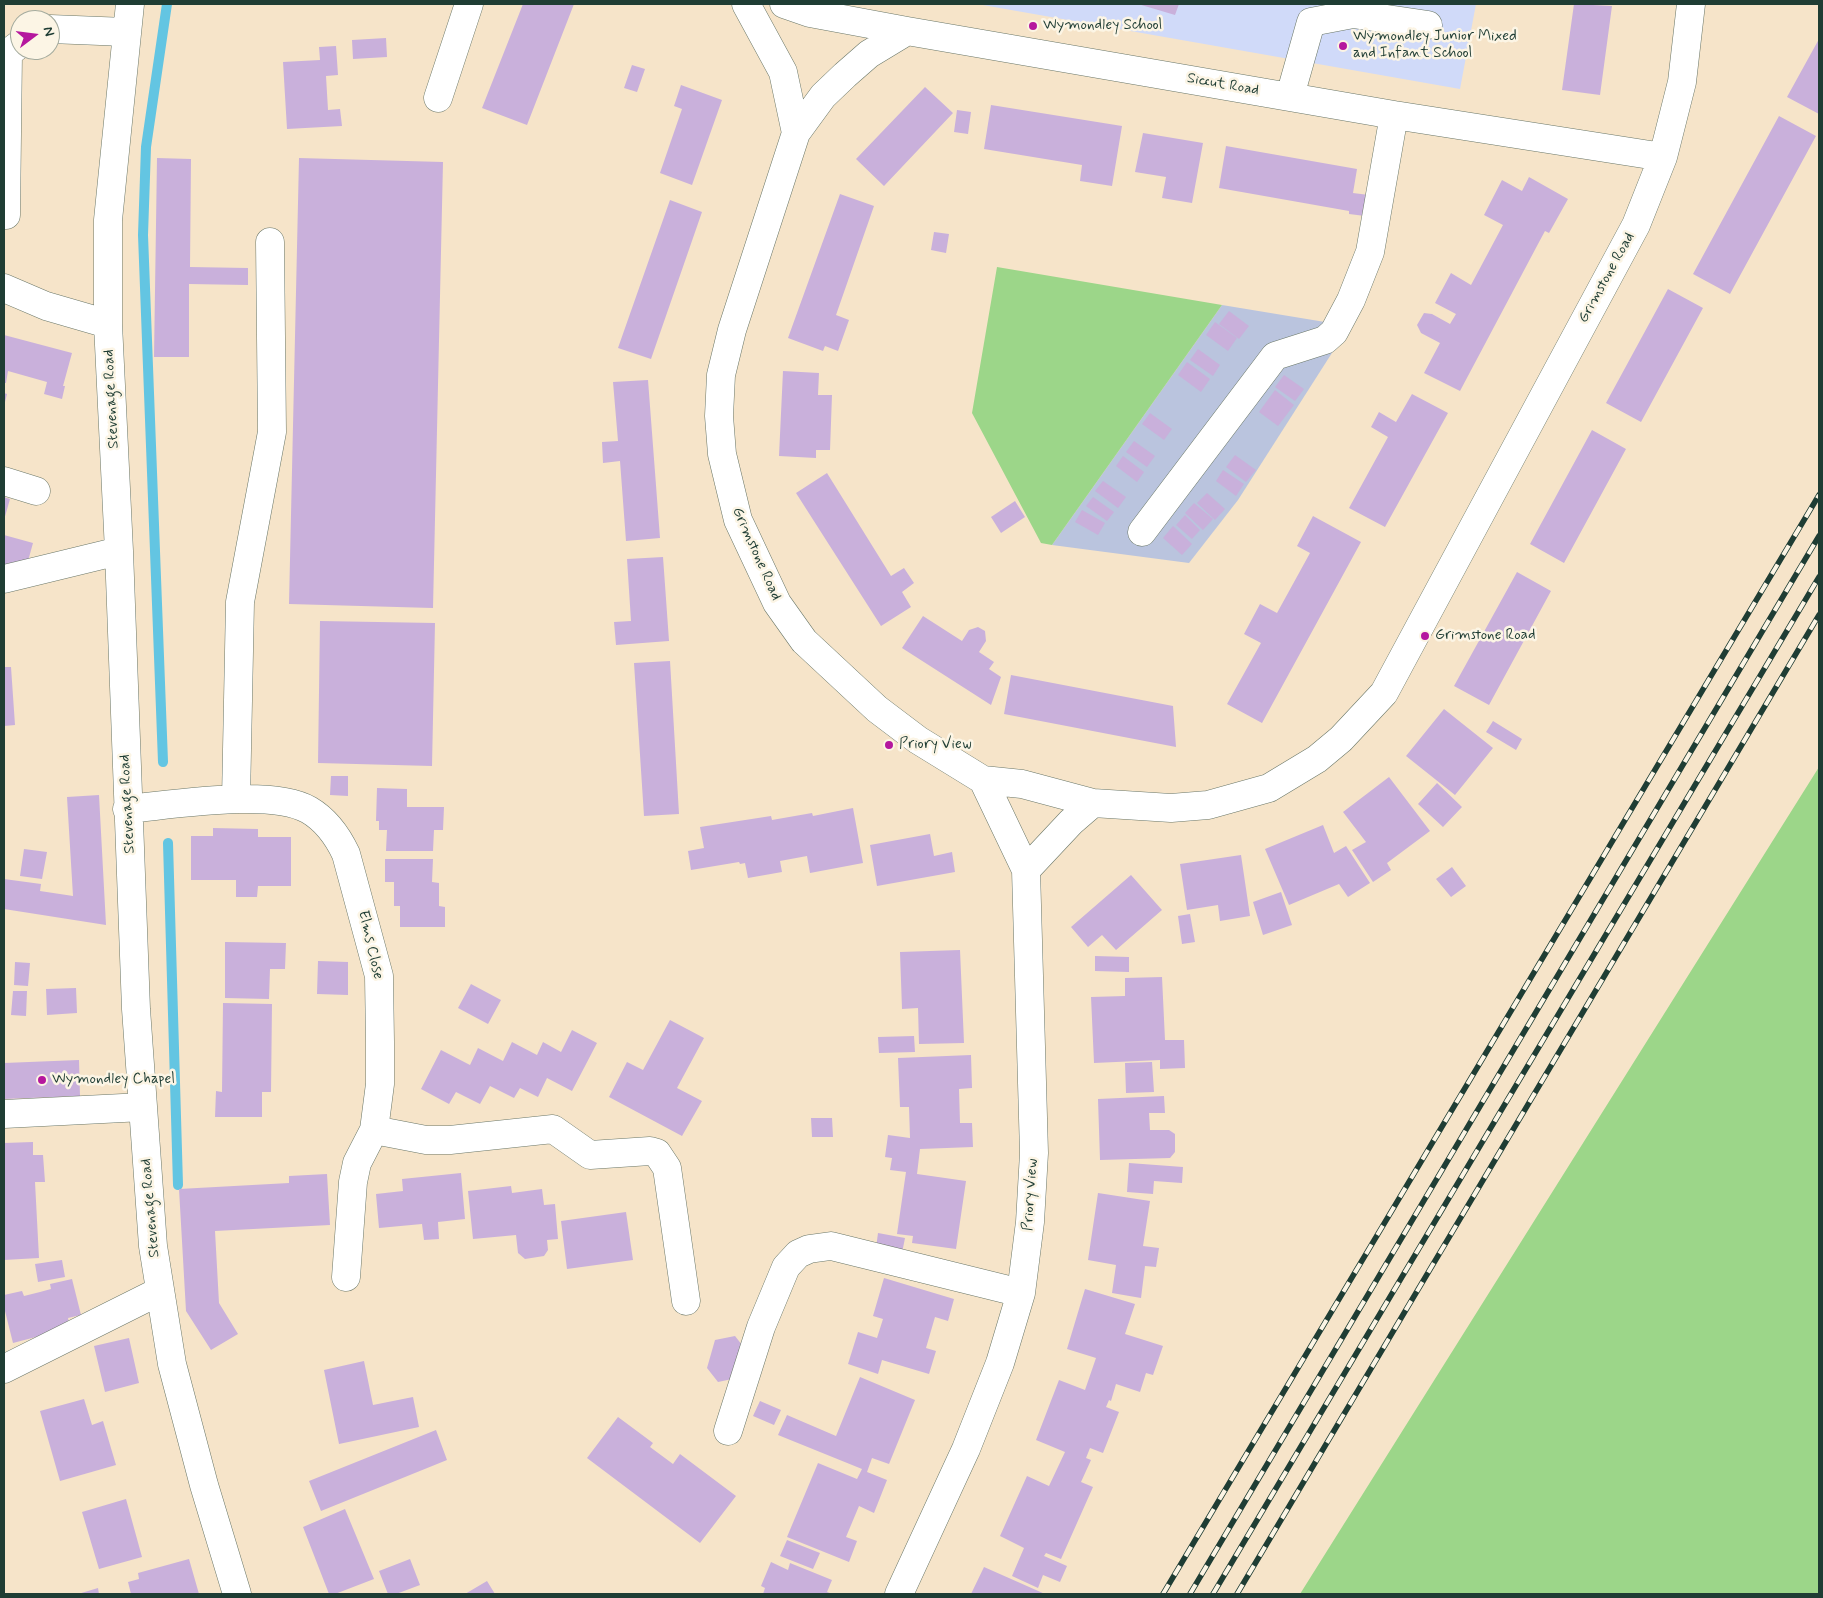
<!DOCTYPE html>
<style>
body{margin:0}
#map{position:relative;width:1823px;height:1598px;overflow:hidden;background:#f6e4c9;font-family:Mynerve,sans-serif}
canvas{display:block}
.frame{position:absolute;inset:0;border:5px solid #1f3d34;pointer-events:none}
.north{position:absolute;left:10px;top:10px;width:50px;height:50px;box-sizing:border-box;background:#fcf5e5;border:1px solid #a4ab9e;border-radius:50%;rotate:75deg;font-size:14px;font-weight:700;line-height:20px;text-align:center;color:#1f3d34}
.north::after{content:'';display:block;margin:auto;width:18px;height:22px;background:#b5179e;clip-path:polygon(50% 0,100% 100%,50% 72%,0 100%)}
</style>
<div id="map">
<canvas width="1823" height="1598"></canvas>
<div class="frame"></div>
<div class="north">N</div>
</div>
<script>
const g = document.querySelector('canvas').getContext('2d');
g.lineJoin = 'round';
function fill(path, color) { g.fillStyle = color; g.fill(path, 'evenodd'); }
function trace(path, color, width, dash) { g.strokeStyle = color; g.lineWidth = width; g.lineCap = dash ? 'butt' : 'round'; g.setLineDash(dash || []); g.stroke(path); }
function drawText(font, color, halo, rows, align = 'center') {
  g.font = font + ' Mynerve,sans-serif'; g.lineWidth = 5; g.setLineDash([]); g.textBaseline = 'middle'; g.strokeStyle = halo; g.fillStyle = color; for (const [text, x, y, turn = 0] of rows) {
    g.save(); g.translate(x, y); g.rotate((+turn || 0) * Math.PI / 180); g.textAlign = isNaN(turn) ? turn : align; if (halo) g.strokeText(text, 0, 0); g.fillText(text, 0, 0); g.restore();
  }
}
fill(new Path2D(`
 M977,4H1476L1460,89Z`), '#d0daf9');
fill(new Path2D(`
 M1222,305L1325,322L1346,331L1238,500L1189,563L1052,545Z`), '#bac4de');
fill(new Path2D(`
 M997,267L1222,305L1052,545L1041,543L972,413Z
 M1819,767V1594H1300Z`), '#9cd689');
trace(new Path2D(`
 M163,762L143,235L146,147L167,4
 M168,843L178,1185`), '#63c5e2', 10);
fill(new Path2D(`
 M523,4H574L527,125L482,108Z
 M1138,4H1179L1175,15Z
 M1574,4L1612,6L1600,95L1562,90Z
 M386,38L387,57L353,59L352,40Z
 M1819,39V114L1787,97Z
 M336,46L338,75L326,76L328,110L340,109L342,126L287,129L283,62L320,60L319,47Z
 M632,65L645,69L637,92L624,88Z
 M681,85L722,100L692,185L660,173L682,109L674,106Z
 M925,87L953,113L884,186L856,159Z
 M991,105L1122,126L1112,186L1080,181L1082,165L984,149Z
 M957,110L971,112L968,134L954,132Z
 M1779,116L1816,136L1730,294L1693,274Z
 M1143,133L1203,143L1192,203L1162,198L1166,177L1135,172Z
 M1226,146L1357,169L1353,193L1369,195L1365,216L1349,214V211L1219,188Z
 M157,158L191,159L190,267L248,268V285L189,284V357H154Z
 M299,158L443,162L433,608L289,604Z
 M1529,177L1568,199L1549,233L1545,231L1538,244L1460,391L1424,373L1440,343L1421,333L1417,325L1424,313L1432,314L1450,324L1456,314L1435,303L1451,273L1471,285L1503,225L1484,215L1502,180L1522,191Z
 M840,194L874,206L836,315L849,320L838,351L825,346L823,351L788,338Z
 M670,200L702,212L651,359L618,348Z
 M934,232L949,234L946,253L931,250Z
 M1668,289L1703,308L1641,422L1606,403Z
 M1229,311L1249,326L1239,339L1219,324Z
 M1215,322L1237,338L1228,351L1206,335Z
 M4,335L72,353L63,386H65L62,399L44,394L47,382L8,371L6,383H4Z
 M1198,349L1220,365L1213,376L1190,360Z
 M1187,362L1210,379L1201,392L1178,375Z
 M783,371L819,373L818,395H832L830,450H816V458L779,456Z
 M1284,375L1304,389L1295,401L1275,387Z
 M648,380L660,538L626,541L620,461L603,463L602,442L618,441L613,382Z
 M1275,390L1294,405L1278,426L1259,412Z
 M4,393L7,394L4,406Z
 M1412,394L1448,413L1385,527L1349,508L1388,437L1371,427L1379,412L1396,422Z
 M1150,413L1172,429L1164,440L1142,424Z
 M1592,430L1626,449L1564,563L1530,544Z
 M1134,441L1155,456L1147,467L1126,452Z
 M1235,455L1256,470L1246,482L1226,467Z
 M1123,456L1144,472L1137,482L1116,466Z
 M1223,470L1244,484L1236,496L1216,481Z
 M827,473L891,576L904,568L914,583L902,592L911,607L881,626L796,493Z
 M1103,481L1126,497L1118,508L1095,491Z
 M1207,493L1225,509L1215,520L1197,503Z
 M4,497L10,499L4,520Z
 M1093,497L1114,512L1107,521L1086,506Z
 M1015,501L1025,517L1001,533L991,517Z
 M1194,503L1213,519L1203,530L1185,513Z
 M1082,510L1105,523L1098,535L1075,522Z
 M1185,515L1200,530L1192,539L1176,525Z
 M1313,516L1361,542L1262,723L1227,704L1261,643L1244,634L1260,604L1277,613L1310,553L1297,546Z
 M1173,526L1192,544L1182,555L1163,538Z
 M4,535L33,543L25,572L4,566Z
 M663,557L669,641L616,645L614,622L631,621L627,559Z
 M1517,572L1551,591L1489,705L1454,686Z
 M923,616L962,641L969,630L978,627L985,631L986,641L979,652L994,662L989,669L1001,677L991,705L902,648Z
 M320,621L435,623L432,766L318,763Z
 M670,661L679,814L644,816L634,663Z
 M4,667H11L15,725L4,726Z
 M1011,675L1173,706L1176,747L1004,714Z
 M1444,709L1493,748L1455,795L1406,756Z
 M1493,721L1522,739L1516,750L1486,732Z
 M331,776H348V796L330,795Z
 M1389,777L1430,831L1387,863L1391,870L1373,882L1352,850L1366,842L1343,812Z
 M1437,783L1462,807L1443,827L1418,804Z
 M377,788L407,789V807H444L443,830H434L433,851H386L387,830H379V821H376Z
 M99,795L106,925L4,909V879L41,884L40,891L73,896L67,797Z
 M853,808L863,863L810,873L807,856L780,861L782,872L748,878L745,863L740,864L739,862L691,870L688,851L704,848L700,827L771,816L772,820L812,813L813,816Z
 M1323,825L1334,853L1346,846L1370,883L1348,897L1339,884L1289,905L1265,849Z
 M213,828L258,829V837H291V886H258L257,897H236V880H191V836H213Z
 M930,834L934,856L952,852L955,872L877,886L870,845Z
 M24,849L47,852L42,879L20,876Z
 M1241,855L1250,916L1220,921L1218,905L1187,910L1180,864Z
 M385,859H433L432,882L439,883V906L445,907V927H400V906H394V882H385Z
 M1452,867L1466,886L1451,897L1436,879Z
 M1131,875L1162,910L1116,950L1102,935L1088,947L1071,927Z
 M1281,892L1292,925L1263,935L1253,902Z
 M1190,914L1195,942L1182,944L1178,916Z
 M225,942L286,943L285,969H270L269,999L225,998Z
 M960,950L964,1043L919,1044L918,1008L902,1009L900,952Z
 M1095,956L1129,957V972L1095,971Z
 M318,961L348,962V995L317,994Z
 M15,962L30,963L28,986L14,985Z
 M1162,977L1165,1040H1184L1185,1068L1160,1069V1060L1094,1063L1091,997L1125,996V978Z
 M471,984L501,1000L488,1024L458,1008Z
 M76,988L77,1013L47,1015L46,989Z
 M13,991H27L26,1016L11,1015Z
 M223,1003L272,1004L271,1092H262V1117H215L216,1091L222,1092Z
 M670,1020L704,1038L677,1088L702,1101L682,1136L609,1097L627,1062L643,1070Z
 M572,1030L597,1043L572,1091L547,1078L538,1097L520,1088L514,1098L490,1086L480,1104L456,1092L449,1104L421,1089L441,1050L470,1065L478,1048L503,1061L512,1042L537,1055L543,1042L561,1052Z
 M914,1036L915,1052L879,1053L878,1037Z
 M971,1055L972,1088L959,1089L960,1123H972L973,1147L920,1149L917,1174L966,1181L956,1249L912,1243L913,1236L897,1234L906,1172L890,1170L892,1158L885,1157L888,1135L910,1138L909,1107H900L898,1058Z
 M79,1060L80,1096L4,1099V1063Z
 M1152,1062L1154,1092L1126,1093L1125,1063Z
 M1164,1096L1165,1113H1149L1150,1130H1169L1175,1134V1152L1170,1158L1100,1160L1098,1099Z
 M811,1118H832L833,1137H812Z
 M33,1142V1155H43L45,1182H35L39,1258L4,1260V1143Z
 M1129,1163L1183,1167L1182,1183L1154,1181L1153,1194L1127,1192Z
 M461,1173L465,1219L438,1222L439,1239L424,1240L422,1224L379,1228L376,1194L403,1191L402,1179Z
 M327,1174L330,1225L215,1231L219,1303L238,1334L211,1350L186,1311L179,1189L289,1183V1176Z
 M511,1186L512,1193L542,1189L544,1205L555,1204L558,1239L547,1240L548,1250L544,1256L525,1259L518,1253L516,1235L473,1239L468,1191Z
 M1098,1193L1150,1201L1143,1246L1159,1248L1156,1267L1145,1266L1141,1298L1112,1293L1116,1265L1088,1260Z
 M626,1212L633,1260L567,1269L561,1221Z
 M878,1233L905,1238L902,1253L876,1248Z
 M62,1260L65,1277L38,1282L35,1264Z
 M884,1278L954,1299L948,1321L935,1317L926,1348L936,1351L929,1374L882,1360L878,1374L848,1364L858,1332L877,1338L883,1319L873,1316Z
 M72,1279L81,1315L68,1318L70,1328L13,1343L4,1307V1295L22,1291L24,1296L40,1292L51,1289L50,1284Z
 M1085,1289L1135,1304L1125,1334L1163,1346L1153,1375L1146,1373L1140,1392L1116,1384L1111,1401L1109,1400L1106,1407L1119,1412L1103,1453L1090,1448L1086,1458L1091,1460L1081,1482L1093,1487L1061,1559L1046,1553L1044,1556L1067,1566L1060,1582L1043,1575L1038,1588L1012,1576L1024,1548L1000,1536L1027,1476L1049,1486L1065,1452L1036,1440L1059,1380L1085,1390L1096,1358L1067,1349Z
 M735,1336L746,1350L737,1378L718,1382L707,1368L715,1340Z
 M129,1338L139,1383L105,1392L94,1346Z
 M364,1361L373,1405L413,1397L419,1427L339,1444L324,1370Z
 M860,1377L915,1400L889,1464L872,1458L867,1472L887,1480L874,1513L859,1506L846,1537L857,1541L849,1562L787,1537L818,1463L857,1479L862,1469L778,1435L787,1415L836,1436Z
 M84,1399L92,1425L103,1421L116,1465L60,1481L40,1411Z
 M760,1401L781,1410L774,1425L753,1416Z
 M618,1417L653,1443L650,1447L673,1464L680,1454L736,1496L700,1543L587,1458Z
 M436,1430L447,1460L321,1511L309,1481Z
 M126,1499L142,1557L99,1569L82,1512Z
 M345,1509L374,1579L335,1594H329L303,1527Z
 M787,1540L820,1553L813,1569L780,1556Z
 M189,1559L199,1594H131L128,1582L139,1579L138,1573Z
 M410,1559L420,1585L396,1594H388L379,1571Z
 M771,1562L788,1570L790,1563L832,1580L827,1592L833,1594H763L765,1588L761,1586Z
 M984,1567L1045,1594H971Z
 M487,1581L495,1594H465Z
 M98,1588L99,1594H78Z`), '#c9b0db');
const minor = new Path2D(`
 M130,4L108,220V324L119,551L136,1009L153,1246L172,1364L204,1485L237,1594
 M746,4L783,72L796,133
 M784,4L810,13L907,31L1394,115L1663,157
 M50,29L126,32
 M907,31L869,54L845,75L823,96L796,133L732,330L721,375L719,416L722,454L738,520L777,603L804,641L877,709L918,740L983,780L1022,784L1093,803L1171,808L1208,805L1269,788L1317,759L1341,739L1384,693L1636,225L1663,157L1682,82L1691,4
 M1290,96L1311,22L1353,14L1428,25
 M438,98L469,4
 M6,215L8,53L20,44
 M4,288L46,306L108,324
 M4,481L36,491
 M1142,532L1275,356L1325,340L1334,332L1351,300L1370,252L1394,115
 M4,579L119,551
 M236,799L240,602L272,432L270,242
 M127,809C172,805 271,788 309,810C326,820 338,837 346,854L379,976L380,1042V1084L374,1130L357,1163L353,1182L346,1277
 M1026,870L1071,822L1093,803
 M4,1114L143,1107
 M374,1130L426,1140H450L553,1129L590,1155L650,1151L657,1153L667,1168L686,1301
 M4,1369L160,1291
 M728,1431L761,1327L786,1267L798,1254L809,1249L831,1246L1021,1293
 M899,1594L966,1449L1000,1363L1021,1293L1030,1222L1034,1153L1026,870L983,780`);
trace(minor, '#6a7768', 29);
trace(minor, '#fff', 28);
const rail = new Path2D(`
 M1163,1594L1819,495
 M1190,1594L1819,536
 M1213,1594L1819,577
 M1237,1594L1819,615`);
trace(rail, '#1f3d34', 5.5);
trace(rail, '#fcf5e5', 4, [11]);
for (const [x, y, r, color] of [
 [1033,26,5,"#b5179e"],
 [1343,46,5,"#b5179e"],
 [1425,636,5,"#b5179e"],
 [889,745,5,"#b5179e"],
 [42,1080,5,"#b5179e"]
]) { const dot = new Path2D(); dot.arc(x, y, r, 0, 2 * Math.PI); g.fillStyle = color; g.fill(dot); trace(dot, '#fcf5e5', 2); }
drawText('15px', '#1f3d34', '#fcf5e5', [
 ["Wymondley School",1043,26],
 ["Wymondley Junior Mixed",1353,37],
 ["and Infant School",1353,54],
 ["Grimstone Road",1435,636],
 ["Priory View",899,745],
 ["Wymondley Chapel",52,1080]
], 'left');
drawText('15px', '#1f3d34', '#fcf5e5', [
 ["Siccut Road",1223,85,10],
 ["Grimstone Road",1607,278,-61],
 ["Stevenage Road",112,399,-93],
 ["Grimstone Road",756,554,66],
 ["Stevenage Road",128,804,-93],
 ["Elms Close",370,945,77],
 ["Priory View",1031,1195,-86],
 ["Stevenage Road",151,1208,-95]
]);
</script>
